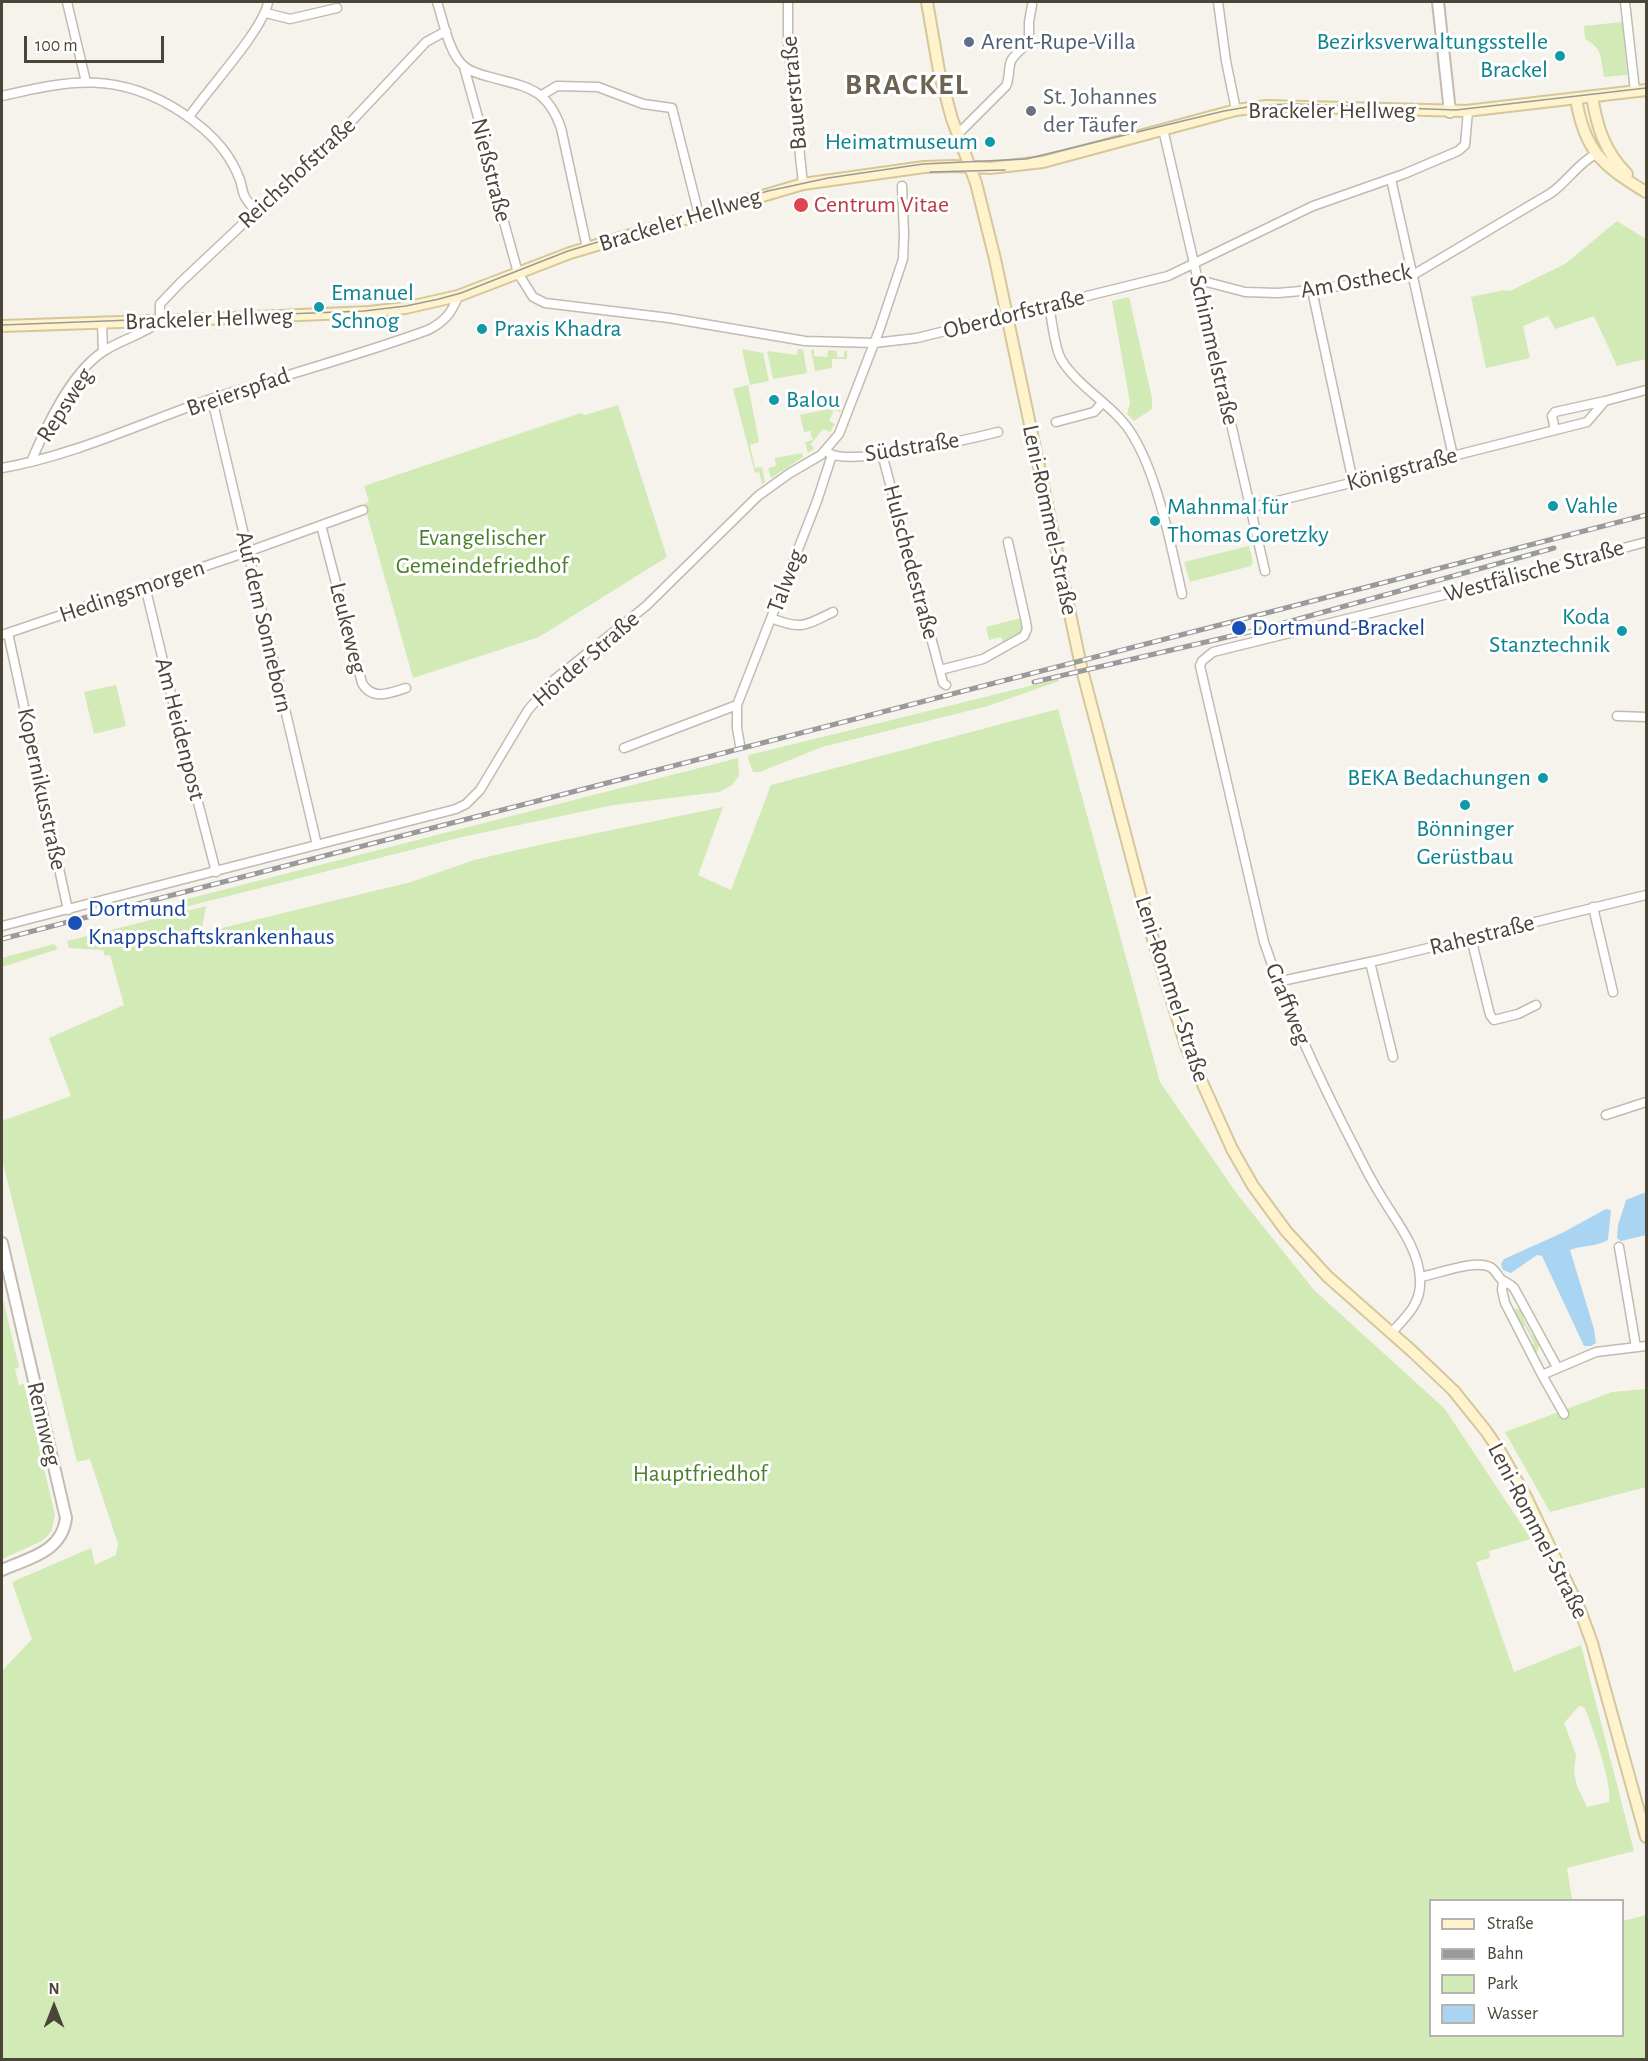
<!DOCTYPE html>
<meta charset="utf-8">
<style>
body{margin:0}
#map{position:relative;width:1648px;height:2061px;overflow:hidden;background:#f6f3ec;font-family:"Alegreya Sans",sans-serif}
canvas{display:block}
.frame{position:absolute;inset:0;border:3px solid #4b4439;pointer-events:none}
.legend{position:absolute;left:1429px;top:1899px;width:195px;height:138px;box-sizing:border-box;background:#fff;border:2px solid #b7b4b0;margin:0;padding:8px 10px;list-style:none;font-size:18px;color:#4b4439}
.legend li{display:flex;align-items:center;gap:12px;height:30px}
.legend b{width:30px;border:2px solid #b7b4b0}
.north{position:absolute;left:24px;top:1977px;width:60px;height:60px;-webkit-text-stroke:4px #fff;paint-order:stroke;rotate:0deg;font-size:16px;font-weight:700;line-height:24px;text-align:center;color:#4b4439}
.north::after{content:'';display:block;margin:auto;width:21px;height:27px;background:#4b4439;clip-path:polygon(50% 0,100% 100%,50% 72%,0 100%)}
.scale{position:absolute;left:24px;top:36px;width:140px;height:27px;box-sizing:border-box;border:3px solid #4b4439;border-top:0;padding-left:8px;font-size:18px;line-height:21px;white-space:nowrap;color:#4b4439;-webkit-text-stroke:4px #fff;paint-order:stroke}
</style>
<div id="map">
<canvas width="1648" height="2061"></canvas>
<div class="frame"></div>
<ul class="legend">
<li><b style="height:8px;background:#fff3cd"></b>Straße</li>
<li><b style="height:8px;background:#9a9a9a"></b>Bahn</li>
<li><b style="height:16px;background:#d2eab5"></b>Park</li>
<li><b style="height:16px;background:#a9d4f2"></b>Wasser</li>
</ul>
<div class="north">N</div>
<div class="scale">100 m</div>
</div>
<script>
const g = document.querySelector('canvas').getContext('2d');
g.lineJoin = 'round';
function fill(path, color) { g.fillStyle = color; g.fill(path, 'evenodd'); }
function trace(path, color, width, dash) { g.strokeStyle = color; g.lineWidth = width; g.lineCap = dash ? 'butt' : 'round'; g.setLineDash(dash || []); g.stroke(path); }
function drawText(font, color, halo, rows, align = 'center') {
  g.font = font + ' "Alegreya Sans",sans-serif'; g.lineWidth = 6; g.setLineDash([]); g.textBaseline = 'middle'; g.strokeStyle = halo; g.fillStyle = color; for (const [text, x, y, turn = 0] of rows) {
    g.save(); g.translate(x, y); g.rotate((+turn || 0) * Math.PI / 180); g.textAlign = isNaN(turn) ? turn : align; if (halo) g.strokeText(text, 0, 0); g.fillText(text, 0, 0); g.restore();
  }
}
fill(new Path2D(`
 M1622,22L1627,75L1604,77C1601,59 1603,48 1585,39L1584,26Z
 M1617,221L1646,239V359L1617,366L1594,316L1555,329L1548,316L1523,326L1530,358L1486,368L1471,297L1504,290L1510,291L1565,264Z
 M1129,297L1152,398V409L1134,421L1127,414L1130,403L1112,301Z
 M742,349L763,353L769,381L750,385Z
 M798,349H803L807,373L773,379L767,351L797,355Z
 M811,350H814V356L827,357L828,350L837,351V357H844V351H847V359H832V368L815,371Z
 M748,385L759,442L750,445L755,468L762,467L765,482L762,484L759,472L755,473L733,389Z
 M618,405L667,557L539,637L413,678L364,504L369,502L364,486L581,413L585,415Z
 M842,406L840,412L834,410L829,421L835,424L830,432L823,429L811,444L814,449L808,453L805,442L813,440L810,431L804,432L800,415Z
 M802,453L803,457L771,478L768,468L776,466L775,458Z
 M1249,546L1253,562L1251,566L1190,582L1184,562Z
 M1021,618C1026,636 1018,635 1003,643L1001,637L989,640L986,627Z
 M1058,679L1059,681L988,706L822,747L760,772H753L748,758L749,755Z
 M116,685L126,726L94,734L84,692Z
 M1058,709L1160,1082L1237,1194L1314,1290L1445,1409L1531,1539L1489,1551L1490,1558L1476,1562L1514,1672L1581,1645L1634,1851L1567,1868L1572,1900H1430V2036H1622L1623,1921L1646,1915V2059H2V1671L32,1639L12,1582L91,1548L95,1565L116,1555L118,1544L90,1459L77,1462L2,1159V1121L71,1096L49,1038L124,1005L110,955L105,956L103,950L69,948L67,941L206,906L201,933L411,882L474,860L539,845L723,807L698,875L731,890L771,785ZM1579,1706L1584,1707C1591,1721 1614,1789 1609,1802L1587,1807L1577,1786L1574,1772L1576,1755L1564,1723Z
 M738,758L739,776L732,785L719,792L614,805L462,837L185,907L179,901Z
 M54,944L58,949L2,967V958Z
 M2,1295L19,1367L15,1369L19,1385L24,1384L55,1515L51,1532L42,1541L2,1559Z
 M1518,1306H1521L1526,1316L1523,1318L1532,1335L1535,1334L1540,1343L1536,1356L1531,1346L1534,1344L1525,1326L1521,1327L1512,1309H1519Z
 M1646,1389V1487L1550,1512L1505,1432L1612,1392Z`), '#d2eab5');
fill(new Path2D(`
 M1646,1192V1235L1621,1241L1617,1238L1618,1225L1626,1200Z
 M1606,1209L1611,1210L1608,1240C1596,1247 1582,1245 1570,1250L1594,1329L1596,1343L1591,1346H1584L1542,1256L1537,1255L1511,1273L1503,1270L1501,1264L1504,1259L1562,1233Z`), '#a9d4f2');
const minor = new Path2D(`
 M67,2L86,82
 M437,2C443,20 449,54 464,66C470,72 482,75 490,77C527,87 547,88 561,128L587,248
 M788,2V42L803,184
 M1218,2L1226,61L1236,110
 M1625,2L1635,91
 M266,13L290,19L337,8
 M464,67L485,142V153L518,273L533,297L545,303L669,318L805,341L874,343L917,338L1168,276L1313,206L1404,174L1458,151L1465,145L1468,111
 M542,95L557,86L598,87L643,104L672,108L699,215
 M2,96C70,80 118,71 181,112C196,122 211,134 222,148C229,157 236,169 240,180C242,185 242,192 245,197C248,202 252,207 256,212
 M189,117C207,90 264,29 268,2
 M1163,129L1265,571
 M958,134L1006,86C1010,78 1008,69 1011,61C1015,53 1024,48 1029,41V22L1032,5
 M1391,179L1453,456
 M1199,280L1245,292L1278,293L1312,290L1413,275L1551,193C1567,182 1578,163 1596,154
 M1312,290L1353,482
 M1049,305C1052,320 1054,346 1061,359C1079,389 1116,406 1133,436C1158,477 1171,546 1182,594
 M102,323L103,351
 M212,399L317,845
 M1056,422L1094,412L1102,403
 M1555,430L1552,416L1555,412L1605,401
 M829,453C849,467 970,439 998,432
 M882,454L941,675L943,683L946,685
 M31,462C46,426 71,372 104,351C122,339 143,335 160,321V304L181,282L349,124L426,42L446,31
 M2,468C76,455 143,422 214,398C285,375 357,356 428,330C444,322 452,313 458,296
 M1249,508L1444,460L1453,456L1587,422L1605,401L1646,390
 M321,525L362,683C372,701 390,693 406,688
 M145,586L186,756L216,872
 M771,618C801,630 805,626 833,612
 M8,633L68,910
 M2,635L247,552L363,510
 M940,670L983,659L1024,636L1027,629L1026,622L1008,542
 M1617,716L1646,717
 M740,745L737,728V705L817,501L832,455
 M624,748L737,705
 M1593,907L1613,992
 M2,926L456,809L466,804L480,790L528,710L555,679L646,606L758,496L790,473L821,455L839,434L880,328L903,259L904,234L902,186
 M1471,938L1490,1015L1494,1020L1518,1014L1536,1005
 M1370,962L1393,1057
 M1277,982L1379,960L1646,895
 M1606,1115L1646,1102
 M1619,1247L1636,1347
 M1420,1277C1438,1274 1475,1259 1490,1267C1496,1270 1497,1276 1502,1280C1506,1283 1511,1284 1514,1288L1557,1367
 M1503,1281L1502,1290L1505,1303L1542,1375L1596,1352L1646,1346
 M1391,1333C1406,1317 1422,1303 1420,1279C1419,1249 1396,1221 1381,1196C1373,1183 1366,1170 1359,1156C1323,1087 1289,1016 1264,942L1200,666L1202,661L1213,652L1480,586L1646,542
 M1542,1375L1564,1414`);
const tertiary = new Path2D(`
 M1438,2L1450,112
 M2,1243L66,1518C62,1552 29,1558 2,1570`);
const secondary = new Path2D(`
 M927,2L939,71L952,119L976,183L995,259L1081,666L1155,947L1187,1049L1232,1149L1253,1186L1286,1231L1327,1276L1413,1352L1453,1390L1486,1431L1501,1453L1526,1497L1580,1610L1592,1643L1646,1837
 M1592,96C1597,128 1605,152 1627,174
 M1576,98C1584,151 1603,166 1646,192
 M2,326L209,319L369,312L405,308L458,296L570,253L803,184L924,167L953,166L990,168L1043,162L1236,110L1267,106L1466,111L1646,90`);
trace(minor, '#c2bbae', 11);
trace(tertiary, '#c2bbae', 14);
trace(secondary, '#d6c79b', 14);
trace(minor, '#fff', 8);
trace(tertiary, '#fff', 10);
trace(secondary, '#fff3cd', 10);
trace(new Path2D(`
 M930,172L1005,170
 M2,325L364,311L406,306L439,299L461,293L568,251L768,191L828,178L923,164L1026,159L1224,111L1259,105L1295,104L1456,110L1646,88`), '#9a9a9a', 1.5);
const rail = new Path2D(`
 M1034,682L1266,628L1554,548
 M2,939L1646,515`);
trace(rail, '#9a9a9a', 5);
trace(rail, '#fff', 3, [9]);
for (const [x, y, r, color] of [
 [969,42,6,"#5c6f8a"],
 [1560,56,6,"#0f9aa8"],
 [1031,111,6,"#6b7280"],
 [990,142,6,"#0f9aa8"],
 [801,205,8,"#e0444e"],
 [319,307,6,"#0f9aa8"],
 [482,329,6,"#0f9aa8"],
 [774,400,6,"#0f9aa8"],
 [1553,506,6,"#0f9aa8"],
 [1155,521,6,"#0f9aa8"],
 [1239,628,8,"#1a4fb4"],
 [1622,631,6,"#0f9aa8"],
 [1543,778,6,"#0f9aa8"],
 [1465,805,6,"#0f9aa8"],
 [75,923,8,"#1a4fb4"]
]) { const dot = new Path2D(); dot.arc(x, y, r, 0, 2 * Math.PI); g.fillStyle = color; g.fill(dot); trace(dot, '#fff', 2); }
drawText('24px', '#4e5e75', '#fff', [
 ["Arent-Rupe-Villa",981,42]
], 'left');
drawText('24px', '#0d838f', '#fff', [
 ["Bezirksverwaltungsstelle",1548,42,"right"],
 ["Brackel",1548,70,"right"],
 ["Heimatmuseum",978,142,"right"],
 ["Emanuel",331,293],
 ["Schnog",331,321],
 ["Praxis Khadra",494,329],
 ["Balou",786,400],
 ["Vahle",1565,506],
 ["Mahnmal für",1167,507],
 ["Thomas Goretzky",1167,535],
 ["Koda",1610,617,"right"],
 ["Stanztechnik",1610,645,"right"],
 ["BEKA Bedachungen",1531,778,"right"],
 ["Bönninger",1465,829,"center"],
 ["Gerüstbau",1465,857,"center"]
], 'left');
drawText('24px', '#4b4439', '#fff', [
 ["Bauerstraße",794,93,-95],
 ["Brackeler Hellweg",1332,111],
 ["Nießstraße",491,170,76],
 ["Reichshofstraße",297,173,-43],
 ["Brackeler Hellweg",680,220,-17],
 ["Am Ostheck",1356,281,-10],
 ["Oberdorfstraße",1014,314,-14],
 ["Brackeler Hellweg",209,319,-2],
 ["Schimmelstraße",1214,350,77],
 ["Breierspfad",238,392,-19],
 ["Repsweg",65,405,-57],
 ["Südstraße",912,447,-9],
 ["Königstraße",1402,469,-15],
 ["Leni-Rommel-Straße",1050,520,78],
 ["Hulschedestraße",911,562,75],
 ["Westfälische Straße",1534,571,-15],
 ["Talweg",786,581,-69],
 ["Hedingsmorgen",132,591,-19],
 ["Auf dem Sonneborn",264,622,77],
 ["Leukeweg",348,628,76],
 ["Hörder Straße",586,659,-41],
 ["Am Heidenpost",180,729,76],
 ["Kopernikusstraße",42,789,78],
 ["Rahestraße",1482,935,-14],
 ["Leni-Rommel-Straße",1172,989,72],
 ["Graffweg",1288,1004,68],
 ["Rennweg",44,1424,77],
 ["Leni-Rommel-Straße",1538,1531,63]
]);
drawText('24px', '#5b616d', '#fff', [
 ["St. Johannes",1043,97],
 ["der Täufer",1043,125]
], 'left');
drawText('24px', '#be3a42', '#fff', [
 ["Centrum Vitae",814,205]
], 'left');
drawText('24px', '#4a7f2a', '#fff', [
 ["Evangelischer",482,538],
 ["Gemeindefriedhof",482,566],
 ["Hauptfriedhof",700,1474]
]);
drawText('24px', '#164399', '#fff', [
 ["Dortmund-Brackel",1252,628],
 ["Dortmund",88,909],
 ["Knappschaftskrankenhaus",88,937]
], 'left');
g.letterSpacing = '1.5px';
drawText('bold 30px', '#6e6250', '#fff', [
 ["BRACKEL",907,85]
]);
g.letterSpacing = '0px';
</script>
